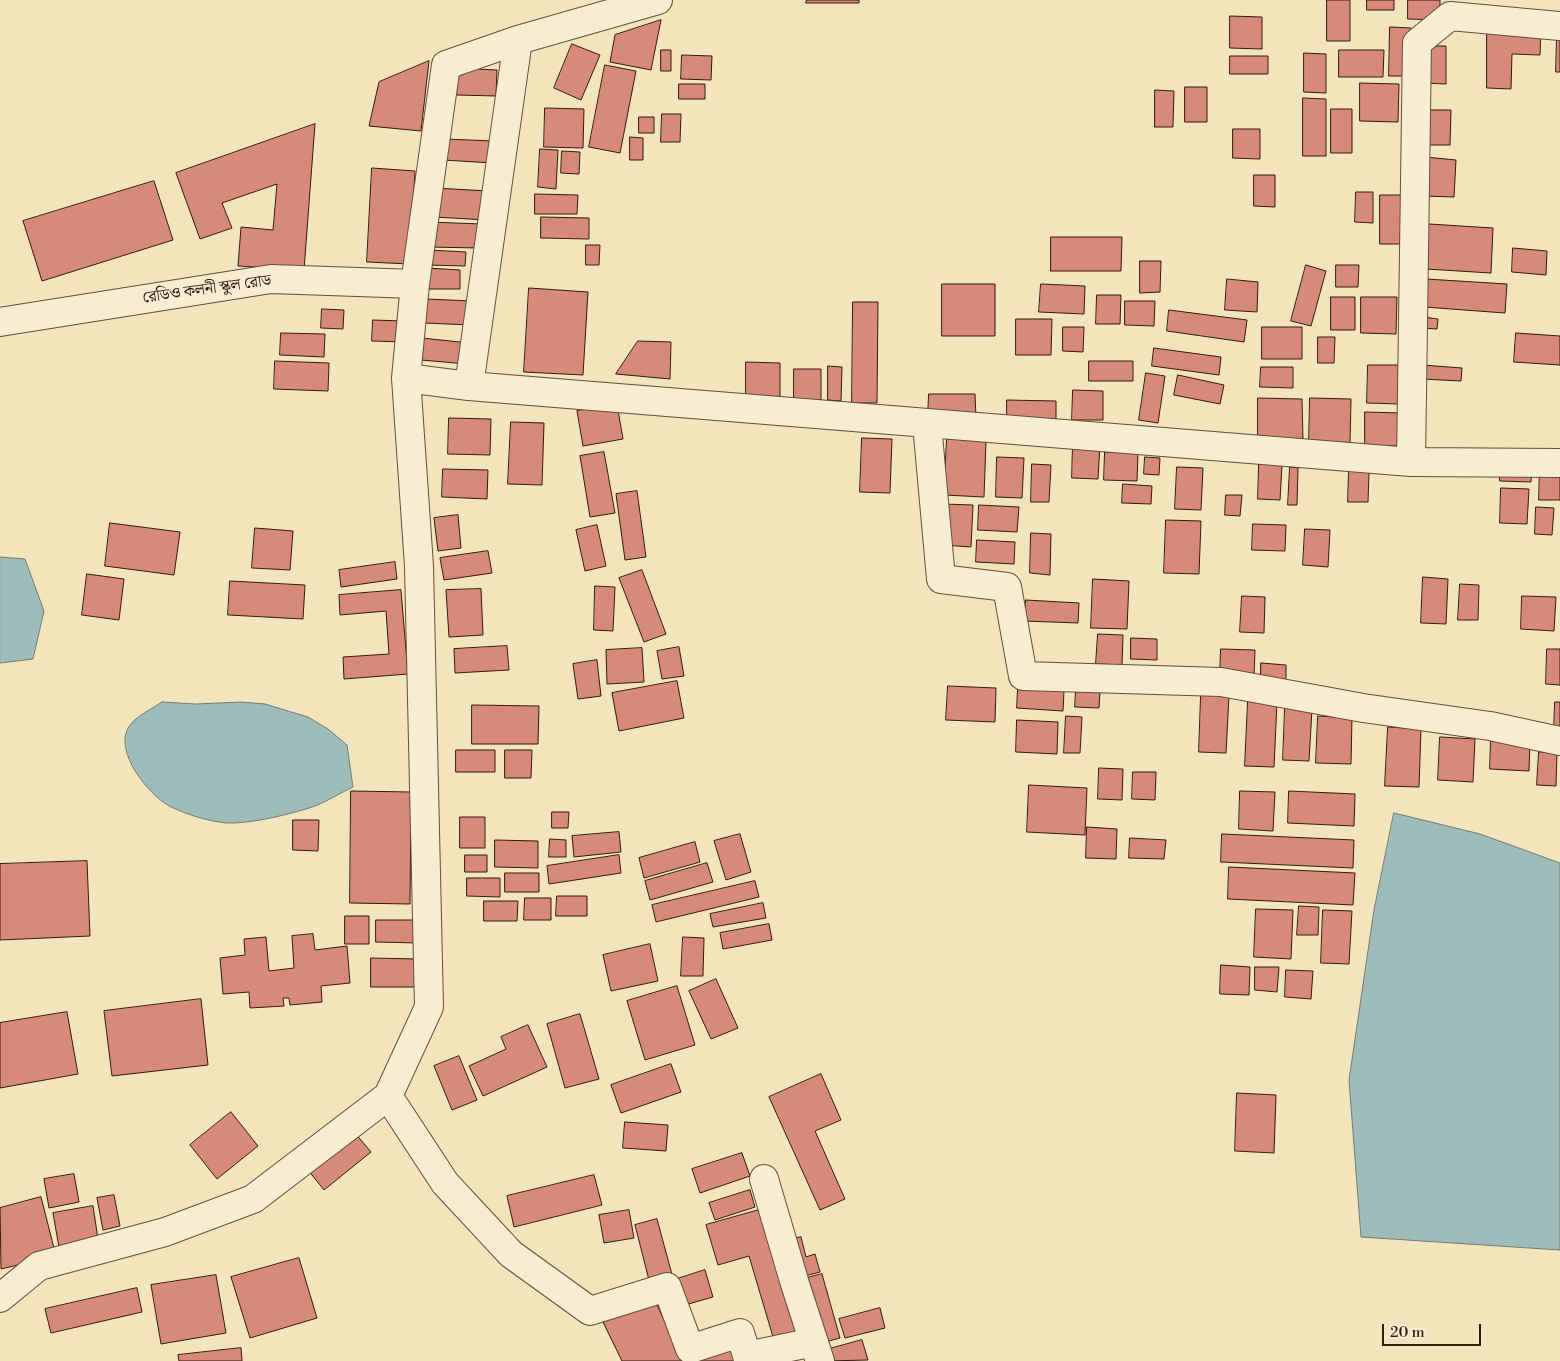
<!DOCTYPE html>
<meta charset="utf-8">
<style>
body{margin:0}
#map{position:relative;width:1560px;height:1361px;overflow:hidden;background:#f2e4bb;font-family:"Libre Bodoni",serif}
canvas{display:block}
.scale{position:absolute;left:1382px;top:1324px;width:99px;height:22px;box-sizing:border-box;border:2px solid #341b0f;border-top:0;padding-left:6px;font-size:15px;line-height:18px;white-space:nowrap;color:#341b0f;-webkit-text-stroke:4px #f7edd3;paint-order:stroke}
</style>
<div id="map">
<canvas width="1560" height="1361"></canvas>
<div class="scale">20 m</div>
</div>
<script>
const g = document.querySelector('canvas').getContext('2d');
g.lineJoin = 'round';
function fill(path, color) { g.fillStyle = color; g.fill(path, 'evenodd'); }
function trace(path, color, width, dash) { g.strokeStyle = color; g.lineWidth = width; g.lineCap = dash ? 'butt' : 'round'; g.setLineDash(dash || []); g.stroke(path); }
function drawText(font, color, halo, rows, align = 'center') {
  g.font = font + ' "Libre Bodoni","Noto Serif Bengali",serif'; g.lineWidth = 5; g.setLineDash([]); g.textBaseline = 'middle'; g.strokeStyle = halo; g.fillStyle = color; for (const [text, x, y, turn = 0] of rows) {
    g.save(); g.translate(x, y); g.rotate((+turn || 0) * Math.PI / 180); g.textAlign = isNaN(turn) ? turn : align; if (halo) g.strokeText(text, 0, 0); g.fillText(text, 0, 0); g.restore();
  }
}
const water = new Path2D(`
 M0,557L25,559L44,611L33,659L0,663Z
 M162,702L196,704L241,702L265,704L308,717L328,729L347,745L353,787C340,793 328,801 315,806C292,814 251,824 226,823C208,821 188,815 171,807C149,796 110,748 131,724C137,716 153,708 162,702Z
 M1394,813L1480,834L1560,863V1250L1361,1237L1349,1080L1374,910Z`);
fill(water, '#9ebcb9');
trace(water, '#747c75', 1);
const building = new Path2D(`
 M807,0H859V3H806Z
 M1327,0H1350V41H1327Z
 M1367,0H1394V10H1367Z
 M1408,0H1440V20L1408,19Z
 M1230,16L1262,17V49L1230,48Z
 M661,20L651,70L610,62L615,35Z
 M1487,26L1541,27L1540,55L1512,54L1511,89L1487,88Z
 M1390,27L1411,28V76H1389Z
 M1557,36H1560V72H1556Z
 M572,44L600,55L581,100L554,88Z
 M1422,46H1446V84L1422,83Z
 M661,50H671V71H661Z
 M1339,50H1384L1383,77H1339Z
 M1304,53L1326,54V93L1304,92Z
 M682,55L712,56L711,80L681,79Z
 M1230,56H1268V74H1230Z
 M429,61L421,131L369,126L379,82Z
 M605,65L636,71L620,153L589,147Z
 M457,68L497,70L496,96L457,95Z
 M1360,83L1399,84L1398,122L1360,121Z
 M679,84H705V99H679Z
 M1185,87H1207V122H1185Z
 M1155,90L1174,91L1173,127H1155Z
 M1303,98L1326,99V156H1303Z
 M545,108L584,109L583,148L544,147Z
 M1331,109H1352V153H1331Z
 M1425,110H1451L1450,145H1425Z
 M662,114H681L680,142H661Z
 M639,117H654V133H639Z
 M315,124L304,270L238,266L241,227L273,230L277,184L222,203L232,228L200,239L176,173Z
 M1233,129H1260V159L1233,158Z
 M630,137L643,138V160H630Z
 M444,139L495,141L493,163L443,160Z
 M540,149L558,150L556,189L538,187Z
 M562,151L580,152L579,174L561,173Z
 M1425,157L1456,160L1454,197L1423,196Z
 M372,168L415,171L410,264L367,262Z
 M1254,175H1275V207L1254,206Z
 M154,181L173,240L42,281L23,221Z
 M435,188L488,191L487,220L434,217Z
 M1356,192H1373V223L1355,222Z
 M535,194L578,195L577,214H535Z
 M1380,195H1402V244H1380Z
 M541,217L589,218V239L541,238Z
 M429,222L481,224L480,248L428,247Z
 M1429,224L1493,228L1491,273L1426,269Z
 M1051,237H1122L1121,271H1051Z
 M586,245H600L599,265H586Z
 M1513,248L1547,251L1546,275L1512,272Z
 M428,250L466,252L465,266L427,265Z
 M1140,261H1161L1160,292L1140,293Z
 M1306,265L1326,271L1311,326L1291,321Z
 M1336,265H1359L1358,287H1336Z
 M427,268L460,270V289H427Z
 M1227,279L1258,282L1257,312L1225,310Z
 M1426,279L1507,284L1505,313L1424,307Z
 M942,284H995V336H942Z
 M1041,284L1085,286L1084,314L1039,312Z
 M529,288L588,292L583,375L524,372Z
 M1097,295H1121L1120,324H1096Z
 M1331,297H1355V330H1331Z
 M1361,297H1397L1396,334L1361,333Z
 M425,299L473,301L471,325L424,323Z
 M1125,301H1155L1154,326L1125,325Z
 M853,302H878L877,403H852Z
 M322,309L344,310L343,329L321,328Z
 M1169,310L1247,320L1244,342L1167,331Z
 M1424,317L1438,319L1437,329L1423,328Z
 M1016,319H1052L1051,355H1016Z
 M373,320L404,321V342L372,341Z
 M1063,327H1084L1083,352L1063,351Z
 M1262,327H1302V359H1262Z
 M281,333L325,334L324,357L280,355Z
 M1516,333L1560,336V365L1514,362Z
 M1318,337H1335L1334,363H1318Z
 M422,338L469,343L467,364L421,360Z
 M638,341L671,342L670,379L616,374Z
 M1154,348L1221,357L1219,375L1152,366Z
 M275,361L329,363L328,391L274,389Z
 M1089,361H1133V381H1089Z
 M746,362L780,363V398L746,397Z
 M1368,365H1399V404L1367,403Z
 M1422,365L1462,368L1461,381L1422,379Z
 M828,366L842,367L841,401L828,400Z
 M1261,367H1293V388L1260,387Z
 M794,369H821V400H794Z
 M1146,373L1165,376L1158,423L1139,420Z
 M1178,375L1224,385L1220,404L1174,395Z
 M1073,390L1103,391V420H1072Z
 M929,394H975L976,418L928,417Z
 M1258,398L1302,399L1303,440L1258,439Z
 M1310,398L1351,399L1350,443H1309Z
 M1007,400L1056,401V421H1007Z
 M617,404L623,439L583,446L577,411Z
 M1365,412L1401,413V446H1365Z
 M449,418L491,419L490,455L448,454Z
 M511,422L544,423L542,485L508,484Z
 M862,438L892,439L890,493L860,492Z
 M947,439L986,441L984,497L944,495Z
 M1073,443L1100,444L1098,479L1072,478Z
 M604,452L615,513L590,517L580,456Z
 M1105,452L1138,453L1137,481L1104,480Z
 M997,457L1024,458L1022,498L996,497Z
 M1145,457L1160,458L1159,475L1144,474Z
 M1032,464L1051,465L1049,502H1031Z
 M1259,464L1282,465L1280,500L1258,499Z
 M1540,466L1560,467V500H1539Z
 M1177,467L1203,468L1201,510L1175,509Z
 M1290,467L1298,468L1297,505H1288Z
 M1500,467L1532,469L1531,482L1500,481Z
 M443,469L488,470L487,499L442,497Z
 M1349,471L1369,472L1368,502H1348Z
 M1123,484L1152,486L1151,504L1122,503Z
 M1501,488L1529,489L1527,524L1500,523Z
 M637,491L646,557L625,560L616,494Z
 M1226,495H1242L1240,516L1225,515Z
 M943,504L973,505L971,547L942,545Z
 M979,505L1019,507L1017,532L978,530Z
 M1536,507L1554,508L1552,535L1535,534Z
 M458,515L461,548L438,551L434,518Z
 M1166,520L1201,521L1199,574L1164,573Z
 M110,523L180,532L174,575L105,566Z
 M1253,524L1286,525L1285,551L1252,550Z
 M597,525L606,566L585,571L576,530Z
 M255,528L293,531L290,570L252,568Z
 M1305,529L1330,530L1328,567L1303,565Z
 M1031,533L1051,534L1050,575L1030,573Z
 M977,540L1015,542L1014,564L976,562Z
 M488,551L492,573L444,580L440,558Z
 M395,562L397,579L341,587L339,570Z
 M642,570L666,634L644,642L619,578Z
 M87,574L124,579L119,620L82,615Z
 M1423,577L1448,579L1446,624L1421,623Z
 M1093,579L1129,581L1127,629L1091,628Z
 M230,581L305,585L303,619L228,615Z
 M1460,584L1479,585L1478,620H1458Z
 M595,586L615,587L613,631L594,630Z
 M481,589L483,635L449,637L446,590Z
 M401,590L408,674L344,679L343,657L389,654L386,611L340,615L339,595Z
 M1242,596L1265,597L1264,633L1240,632Z
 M1522,596L1556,597L1554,631L1521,629Z
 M1026,600L1079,603L1078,623L1024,621Z
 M1098,634L1123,635L1122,665L1096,664Z
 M1131,638L1157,639V660L1131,659Z
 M507,646L509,670L455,673L454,649Z
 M679,647L684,676L662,679L657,651Z
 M642,648L644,682L607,684L606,650Z
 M1221,649L1255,650L1254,677L1220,676Z
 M1547,649H1560V685L1546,684Z
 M597,660L601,696L578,699L573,664Z
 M1261,663L1286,665V682L1261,681Z
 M677,681L684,718L619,731L612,693Z
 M948,686L996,688L995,722L946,720Z
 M1018,689L1064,691L1063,711L1017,708Z
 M1076,691L1100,692L1099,708L1075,707Z
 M1201,695L1229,696L1226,753L1199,752Z
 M1248,701L1277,702L1274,767L1245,766Z
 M1555,702H1560V730L1554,729Z
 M472,705L539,706L538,744H472Z
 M1285,708L1312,709L1309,761L1283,760Z
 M1066,716L1082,717L1080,753H1064Z
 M1318,716L1352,718L1351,764L1316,763Z
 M1017,720L1058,722L1057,754L1016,752Z
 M1388,727L1421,729L1419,787L1385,786Z
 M1440,737L1475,739L1473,782L1438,780Z
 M1491,738L1530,740L1529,771L1490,769Z
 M456,750H495V772H456Z
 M505,750H532L531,778H505Z
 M1539,752L1557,753L1556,786L1537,785Z
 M1099,768L1123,769L1122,800L1098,799Z
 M1133,772H1156L1155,800L1132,799Z
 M1029,785L1087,788L1085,835L1027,832Z
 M351,791L411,792L410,904L350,903Z
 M1240,791L1275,792L1273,831L1239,829Z
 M1289,791L1355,794L1354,826L1288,823Z
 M552,812H569L568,828H552Z
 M460,817H485V848H460Z
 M293,820H319L318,851L293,850Z
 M1087,827L1117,829L1116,859L1086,858Z
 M619,832L621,852L574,857L572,836Z
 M740,834L751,872L726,880L714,841Z
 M1222,834L1354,840L1353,868L1221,862Z
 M1130,838L1166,840L1164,859L1129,858Z
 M550,839L566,840V857H549Z
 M495,840L538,841V868L495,867Z
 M695,842L700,862L644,878L639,858Z
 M465,855H487V872H465Z
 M619,855L621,873L549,884L547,866Z
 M87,861L90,936L0,940V864Z
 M707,863L713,882L650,900L645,881Z
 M1229,867L1355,873L1353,905L1228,899Z
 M505,873H539V892H505Z
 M467,878H500V897L467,896Z
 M755,881L759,897L656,922L652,905Z
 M557,896H587V916H556Z
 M525,898H551V920H524Z
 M484,901H518L517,921H484Z
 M763,903L766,918L713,927L710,914Z
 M1299,906L1319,907L1318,935H1297Z
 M1256,909L1293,910L1291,959L1254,957Z
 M1323,910L1352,911L1349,964L1321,963Z
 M345,916H369V944H345Z
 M376,920H420L419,943L376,942Z
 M769,924L772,940L723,949L720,933Z
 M313,934L315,950L347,946L350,983L321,986L322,1002L290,1005L289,998H283L284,1006L250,1008L249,992L223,994L220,958L245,955L244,939L266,937L269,971L294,968L292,936Z
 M683,937L704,938L703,976H681Z
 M650,944L658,981L611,991L603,955Z
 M371,958L417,959V987H371Z
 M1221,965L1250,967L1249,995L1220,994Z
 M1255,967H1279L1277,992L1255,990Z
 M1286,970L1313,971L1311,999L1285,997Z
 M716,979L738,1028L711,1039L689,991Z
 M677,986L695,1045L645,1060L627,1001Z
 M201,999L208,1065L112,1076L104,1011Z
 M67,1012L78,1074L0,1088V1023Z
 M580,1014L599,1079L565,1088L547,1024Z
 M528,1025L547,1067L483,1096L469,1066L506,1049L501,1037Z
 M459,1056L477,1100L452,1110L434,1066Z
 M671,1064L681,1092L621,1113L611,1085Z
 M821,1074L841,1120L815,1131L845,1199L820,1210L769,1097Z
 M1237,1093L1276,1095L1274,1153L1235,1151Z
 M231,1112L258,1146L217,1179L190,1145Z
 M625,1122L668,1125L666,1151L623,1148Z
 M355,1133L371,1152L324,1190L308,1170Z
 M742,1153L750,1176L700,1193L692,1169Z
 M74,1174L79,1202L49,1208L44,1179Z
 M594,1175L602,1205L514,1227L507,1196Z
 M750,1190L755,1207L715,1220L709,1203Z
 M114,1195L120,1226L103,1230L97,1198Z
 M41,1197L56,1256L1,1269L0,1208Z
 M93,1206L99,1246L60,1253L53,1213Z
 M766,1208L804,1339L776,1347L749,1256L718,1265L706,1225Z
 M629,1210L634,1238L604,1243L599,1215Z
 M657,1219L674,1282L651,1288L635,1225Z
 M801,1237L806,1257L815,1254L820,1272L798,1278L788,1241Z
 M299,1258L317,1318L250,1338L231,1277Z
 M705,1270L713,1297L685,1305L677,1279Z
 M822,1274L840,1338L818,1344L800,1280Z
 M216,1275L226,1333L161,1344L151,1285Z
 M137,1288L142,1312L51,1333L45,1309Z
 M653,1296L683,1361H622L602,1320Z
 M880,1308L885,1328L845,1338L839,1319Z
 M862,1340L868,1360L825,1361L822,1351Z
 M729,1342L737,1361H689Z
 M241,1348L242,1361H179L178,1355Z`);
fill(building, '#d7897a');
trace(building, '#341b0f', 1);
const minor = new Path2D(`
 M0,322L271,279L415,284
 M406,378L469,386L1411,462L1560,463
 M469,386L518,40
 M927,424L941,579L1007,587L1023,676L1221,682L1363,708L1490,726L1560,741
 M1411,462L1417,43L1450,16L1560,26
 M388,1096L445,1183L511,1254L590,1311L667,1287L690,1349L740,1333L747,1356L814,1342
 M764,1179L795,1284L820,1361
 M0,1298L39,1266L165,1232L253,1199L388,1096L429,1007L419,566L406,378L415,284L446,65L518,40L658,0`);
trace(minor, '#644d3a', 30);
trace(minor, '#f7edd3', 28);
drawText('16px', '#341b0f', '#f7edd3', [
 ["রেডিও কলনী স্কুল রোড",207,290,-8]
]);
</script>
